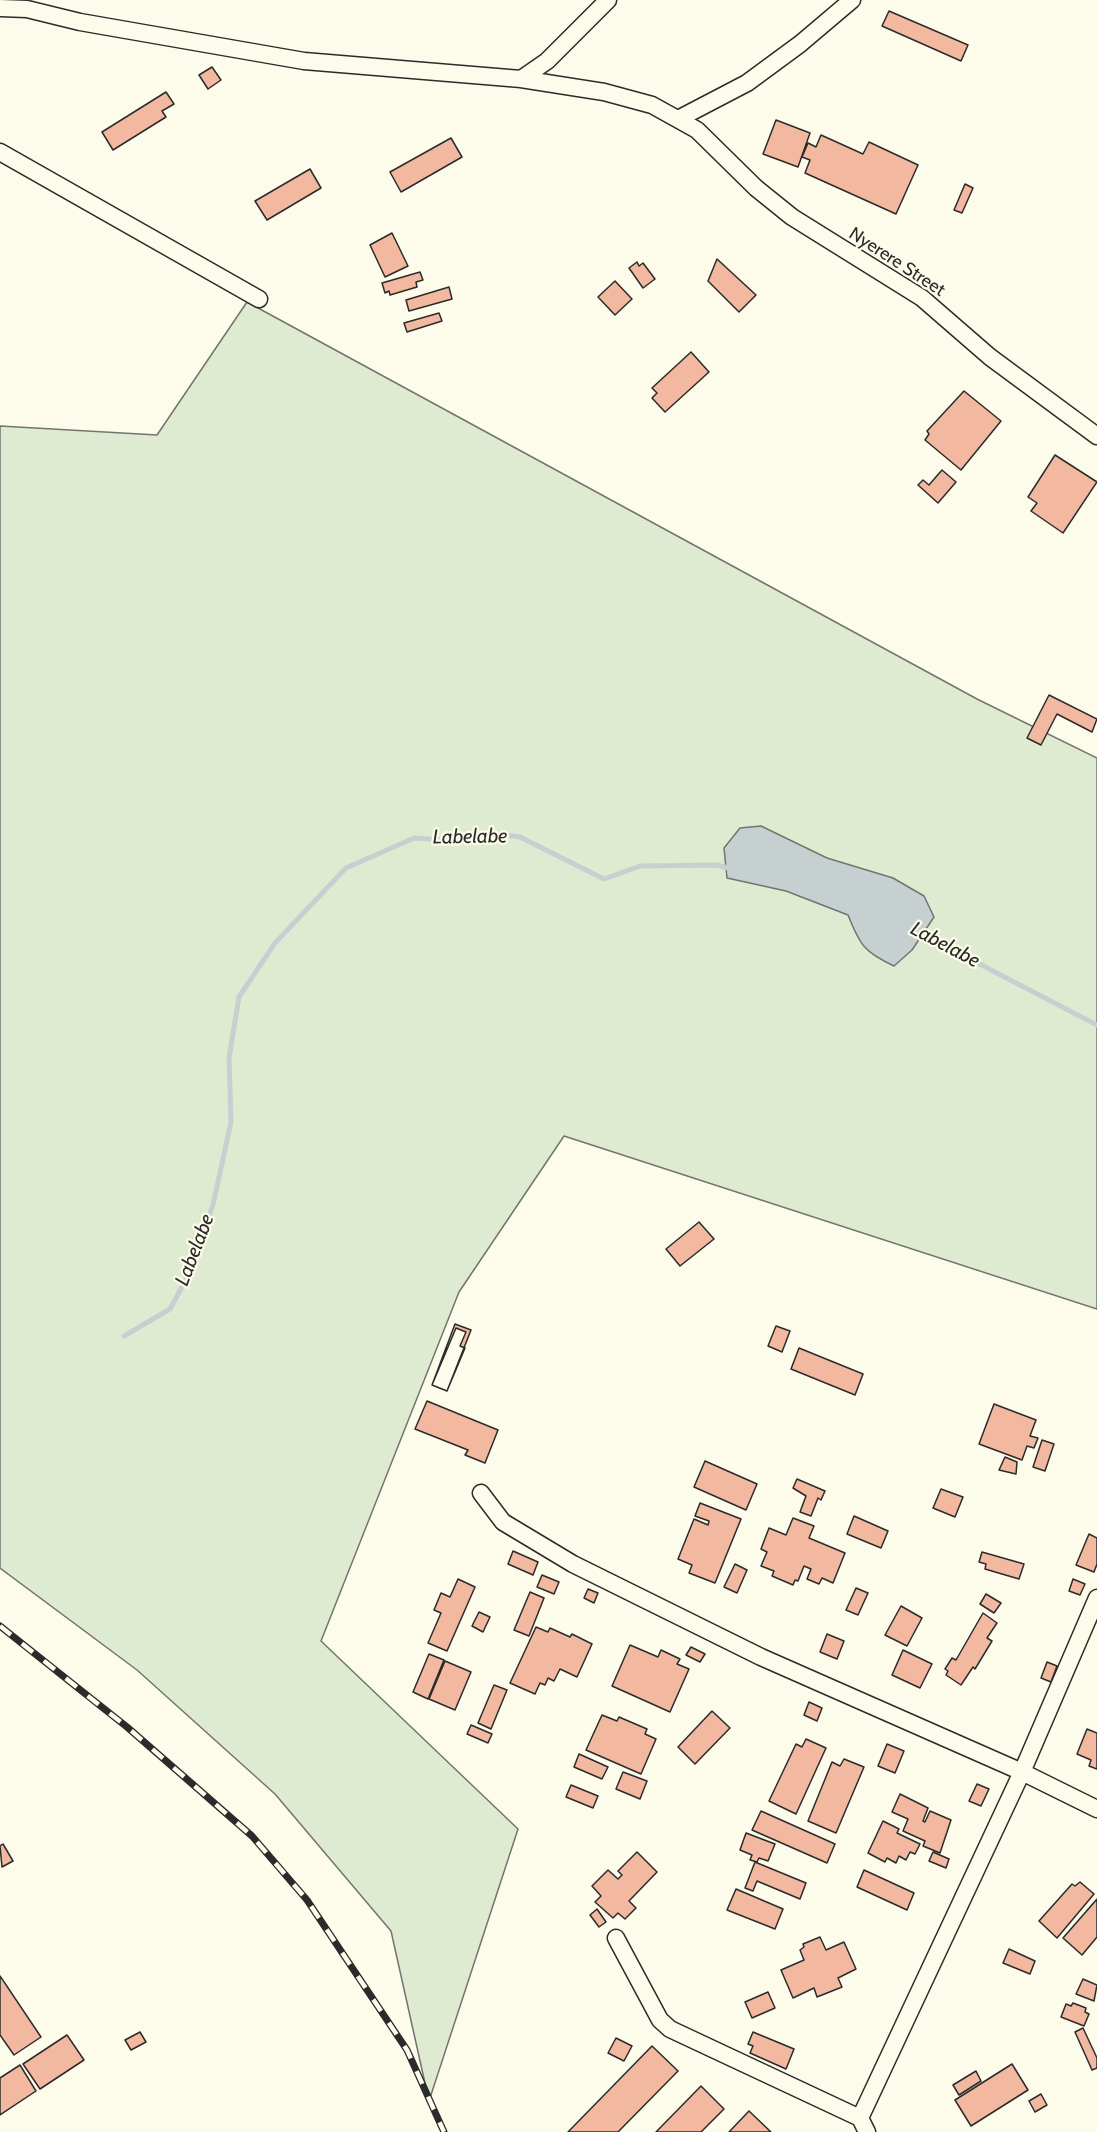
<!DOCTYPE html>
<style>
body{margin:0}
canvas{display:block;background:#fdfbea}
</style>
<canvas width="1097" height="2132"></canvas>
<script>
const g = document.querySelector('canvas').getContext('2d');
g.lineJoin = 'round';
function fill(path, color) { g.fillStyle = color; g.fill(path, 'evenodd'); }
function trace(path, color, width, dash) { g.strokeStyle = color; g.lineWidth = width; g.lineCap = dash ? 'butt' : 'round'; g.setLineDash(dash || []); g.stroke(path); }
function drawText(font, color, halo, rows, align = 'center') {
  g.font = font + ' Cabin,sans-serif'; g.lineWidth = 4.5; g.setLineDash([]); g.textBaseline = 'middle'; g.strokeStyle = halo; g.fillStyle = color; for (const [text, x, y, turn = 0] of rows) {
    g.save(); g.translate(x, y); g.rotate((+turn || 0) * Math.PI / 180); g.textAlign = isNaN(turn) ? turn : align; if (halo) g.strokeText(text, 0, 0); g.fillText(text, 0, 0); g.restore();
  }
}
const green = new Path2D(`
 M247,302L977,699L1097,758V1309L564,1136L459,1292L321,1641L518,1829L429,2101L391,1931L275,1794L137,1670L0,1568V426L157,435Z`);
fill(green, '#deebd1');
trace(green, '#74746e', 1.5);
const water = new Path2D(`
 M761,826L827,858L893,878L924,896L934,917L912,950L894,966C864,952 860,945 848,915L786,891L727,878L724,848L740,828Z`);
fill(water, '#c7d0d0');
trace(water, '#74746e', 1.5);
trace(new Path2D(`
 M918,932L1097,1025
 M124,1336L170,1309L185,1281L213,1205L231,1122L229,1058L239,997L275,943L346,868L414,838L472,842L491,833L520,837L604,879L640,866L717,865L732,869`), '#c7d0d0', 5);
const building = new Path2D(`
 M889,11L968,45L961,61L882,26Z
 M212,67L221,80L208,89L199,75Z
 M166,92L174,104L162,111L166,117L113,150L102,132Z
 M776,120L810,133L798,167L763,154Z
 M821,135L863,154L869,142L918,165L896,214L805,173L810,160L802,157L808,143L816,147Z
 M451,138L462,157L401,192L390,172Z
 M310,169L321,188L267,220L255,201Z
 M965,184L973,188L962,213L954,210Z
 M392,233L408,266L385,277L370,245Z
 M717,259L756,295L739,312L708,281Z
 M637,262L639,266L643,263L655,279L643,288L629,268Z
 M420,272L423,280L416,282L417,287L390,295L389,291L385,293L382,283Z
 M615,281L632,299L615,315L598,297Z
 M449,287L452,299L409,311L406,300Z
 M439,313L442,321L407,332L404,323Z
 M691,352L709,372L665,412L652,398L657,393L652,388Z
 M964,391L1001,421L961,470L925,440L929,434L927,431Z
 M1055,455L1097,482L1063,533L1031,511L1037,503L1028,497Z
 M942,470L956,482L938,503L918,485L923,480L929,485Z
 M1049,695L1097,719L1092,732L1057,714L1041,745L1027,738Z
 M699,1222L714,1239L680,1266L666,1249Z
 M455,1324L471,1330L447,1391L432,1385Z
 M776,1326L790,1331L782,1352L768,1346Z
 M456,1328L466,1332L460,1346L465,1348L447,1391L432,1385Z
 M799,1348L863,1374L855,1395L791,1369Z
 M427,1401L498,1430L485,1463L465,1455L468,1450L415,1429Z
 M994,1404L1036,1420L1030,1436L1038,1438L1034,1448L1027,1446L1022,1460L979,1444Z
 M1042,1440L1054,1444L1045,1471L1033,1467Z
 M1005,1457L1017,1462L1016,1474L999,1470Z
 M705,1461L757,1484L746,1510L694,1487Z
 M797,1479L825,1491L821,1500L818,1498L811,1516L800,1512L806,1496L793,1488Z
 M941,1489L963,1497L955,1517L933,1508Z
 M700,1503L741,1519L715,1583L689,1573L692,1565L678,1559L694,1519L708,1525L709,1521L695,1516Z
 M854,1516L888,1531L881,1548L847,1534Z
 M793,1518L814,1526L809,1538L845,1553L833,1583L822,1578L819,1584L807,1579L811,1569L804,1566L798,1581L795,1580L793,1585L772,1576L774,1571L761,1566L767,1552L761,1549L769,1528L786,1535Z
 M1089,1534L1097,1538V1564L1094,1572L1076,1565Z
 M513,1551L538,1562L533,1575L508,1564Z
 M982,1552L1024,1564L1019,1579L985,1569L986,1564L979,1562Z
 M735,1564L747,1570L737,1593L724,1587Z
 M542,1575L559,1582L554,1594L537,1587Z
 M458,1579L475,1587L447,1651L428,1643L441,1613L434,1610L441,1593L450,1597Z
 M1073,1579L1085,1584L1080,1595L1069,1591Z
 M856,1588L868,1593L858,1615L846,1610Z
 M588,1589L598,1593L594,1603L584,1598Z
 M530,1592L544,1598L529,1636L514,1630Z
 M986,1594L1001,1603L994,1613L980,1604Z
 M901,1606L922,1618L907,1646L885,1635Z
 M479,1612L490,1617L483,1632L472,1626Z
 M983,1613L997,1623L987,1638L992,1641L975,1669L973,1667L961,1685L946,1675L948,1671L945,1669L952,1658L956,1660Z
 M536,1627L548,1632L550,1628L570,1637L572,1634L592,1644L577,1677L560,1669L554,1681L548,1678L545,1685L540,1683L535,1694L510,1683Z
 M827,1634L844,1641L837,1659L820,1652Z
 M630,1645L658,1657L661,1650L680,1659L677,1664L689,1669L670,1712L612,1686Z
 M691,1647L705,1654L700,1662L686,1655Z
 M903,1650L932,1664L920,1688L892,1675Z
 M429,1654L444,1660L428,1699L413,1692Z
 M445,1661L471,1672L455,1710L429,1699Z
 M1047,1662L1057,1666L1051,1682L1041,1678Z
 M494,1685L507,1690L491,1729L478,1723Z
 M809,1702L822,1708L817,1721L804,1715Z
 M712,1711L730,1728L695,1764L678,1747Z
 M602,1715L617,1721L619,1717L647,1729L645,1734L656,1739L641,1774L586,1750Z
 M471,1725L492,1734L488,1743L467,1734Z
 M1087,1729L1097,1733V1769L1089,1766L1091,1760L1077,1754Z
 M806,1739L826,1748L796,1814L769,1801L796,1744L802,1747Z
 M887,1744L904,1751L895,1773L878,1766Z
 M579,1754L608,1767L602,1779L574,1767Z
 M844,1759L864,1767L836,1833L808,1821L832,1762L840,1766Z
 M623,1772L647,1781L640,1799L616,1789Z
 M977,1784L989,1789L981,1806L969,1801Z
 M571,1785L598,1796L593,1808L566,1797Z
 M900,1794L928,1808L923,1821L925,1822L930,1811L951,1820L940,1853L923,1846L925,1841L903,1831L908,1819L892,1812Z
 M761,1811L835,1844L827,1863L752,1830Z
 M883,1821L899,1829L897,1833L920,1844L915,1854L910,1852L906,1860L899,1856L896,1863L887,1858L885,1862L868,1853Z
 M746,1833L775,1844L768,1861L759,1858L757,1862L750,1860L752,1855L740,1850Z
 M3,1844L13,1861L2,1867L0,1846Z
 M637,1852L657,1872L629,1901L636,1908L625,1919L618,1913L613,1918L595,1902L601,1896L592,1886L608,1870L618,1879L622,1875L618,1871Z
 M933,1852L949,1859L946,1868L929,1861Z
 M755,1862L806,1883L800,1899L757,1881L753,1891L745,1888Z
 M864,1870L914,1893L907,1910L857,1887Z
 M1080,1882L1094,1894L1057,1938L1039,1921L1072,1884L1075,1886Z
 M736,1889L783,1909L775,1929L727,1910Z
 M1097,1899V1937L1082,1955L1063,1938Z
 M597,1909L606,1922L599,1927L590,1915Z
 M820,1937L826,1950L844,1942L856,1969L838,1978L842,1987L817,1997L814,1988L793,1998L781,1970L804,1960L800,1950L804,1947L803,1944Z
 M1009,1949L1035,1961L1030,1974L1003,1963Z
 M0,1976L41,2037L14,2055L0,2035Z
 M1083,1979L1097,1985L1094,2001L1076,1994Z
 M768,1992L775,2008L752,2018L745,2002Z
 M1073,2003L1086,2008L1085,2012L1089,2014L1084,2026L1061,2017L1066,2004L1071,2006Z
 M1083,2028L1097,2058V2068L1092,2070L1075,2032Z
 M140,2032L146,2042L131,2050L125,2040Z
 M753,2032L794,2049L786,2069L750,2053L753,2046L748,2044Z
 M67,2035L84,2060L40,2089L23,2064Z
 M616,2038L632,2046L624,2061L608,2053Z
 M652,2046L678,2071L618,2132H568Z
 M1012,2064L1028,2090L971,2126L955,2100Z
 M20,2065L36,2091L0,2115V2078Z
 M976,2071L981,2081L959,2095L953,2085Z
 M701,2086L724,2109L701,2132H656Z
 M1041,2094L1047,2105L1035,2112L1029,2101Z
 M749,2111L771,2132H729Z`);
fill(building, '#f2b8a0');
trace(building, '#2b2b2b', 1.5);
const minor = new Path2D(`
 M0,8L27,9L80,22L304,61L521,79L604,92L652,105L697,130L756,188L792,217L922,298L990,357L1097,436
 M521,79L547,61L608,0
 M678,119L747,83L800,44L852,0
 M0,152L259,299
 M481,1493L503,1522L573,1564L761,1657L1022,1772L1097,1809
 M616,1938L660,2020L670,2029L860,2118L867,2132
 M860,2118L1022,1772L1097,1598`);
trace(minor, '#2b2b2b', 19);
trace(minor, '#fdfbea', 16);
const rail = new Path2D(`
 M0,1626L127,1727L252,1836L307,1900L407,2050L444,2132`);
trace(rail, '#2b2b2b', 7);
trace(rail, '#fdfbea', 4.5, [14]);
drawText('18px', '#2b2b2b', '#fdfbea', [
 ["Nyerere Street",897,262,33]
]);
drawText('italic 20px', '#2b2b2b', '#fdfbea', [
 ["Labelabe",470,837,-1],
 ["Labelabe",945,945,28],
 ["Labelabe",195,1250,-69]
]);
</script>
